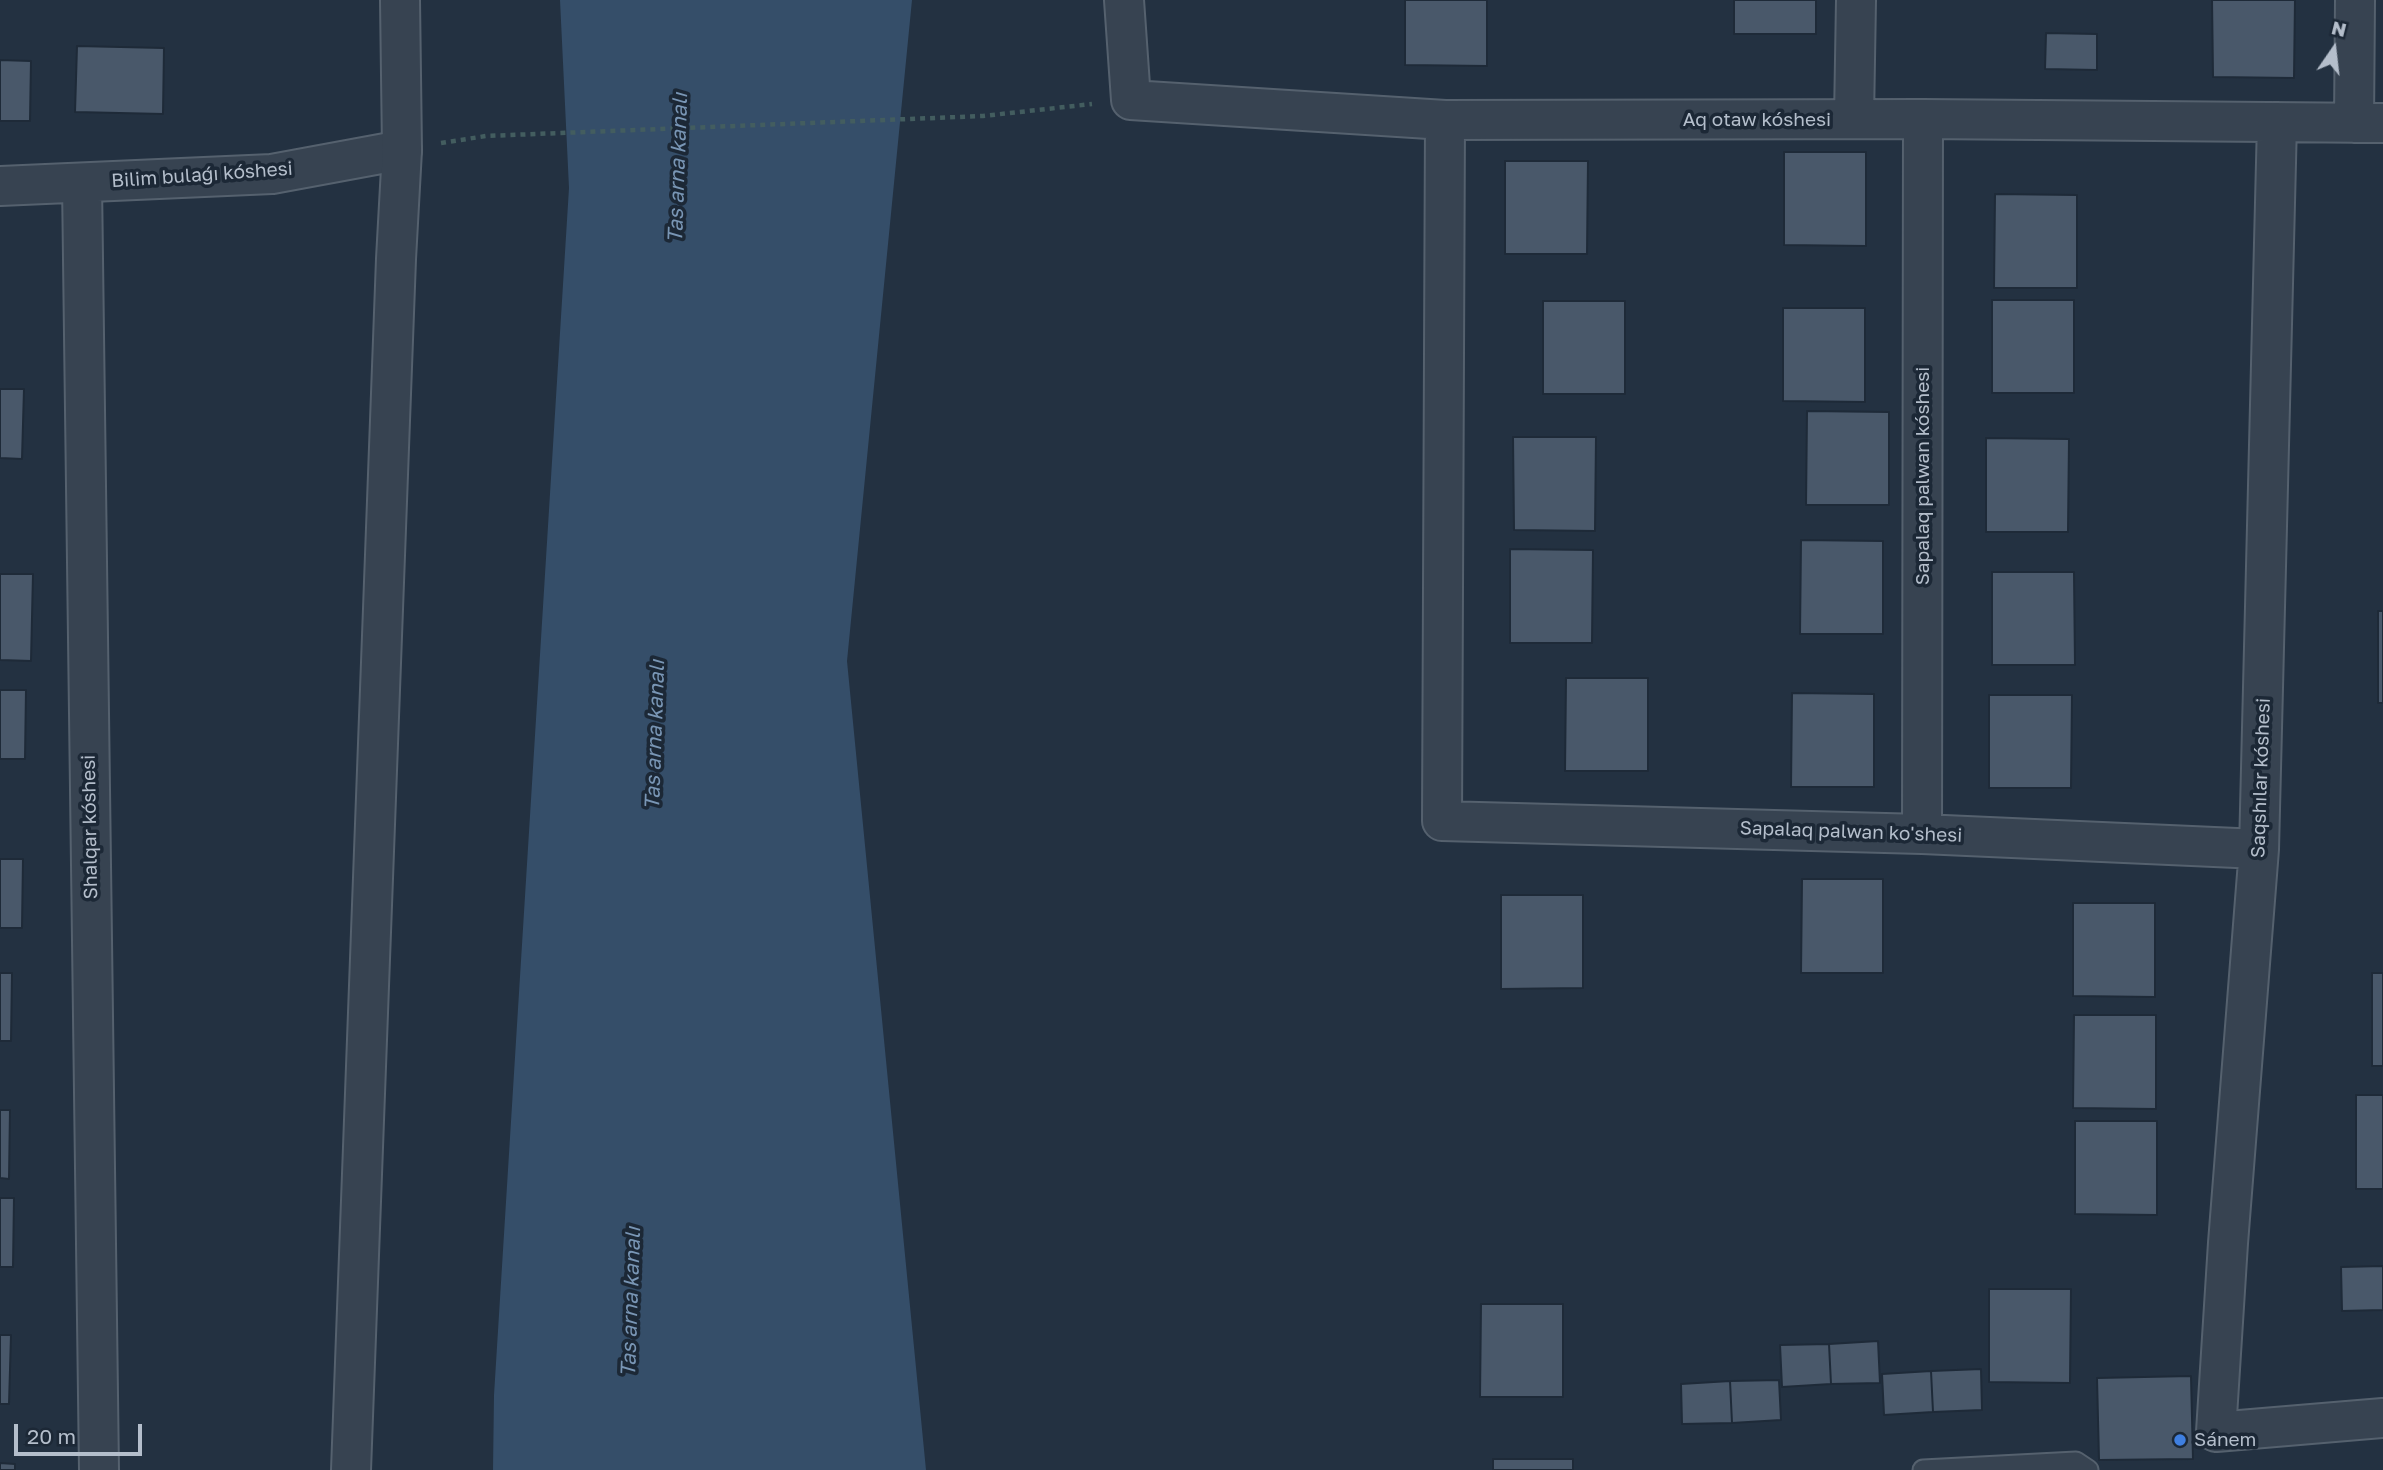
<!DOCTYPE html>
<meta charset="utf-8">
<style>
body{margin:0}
#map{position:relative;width:2383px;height:1470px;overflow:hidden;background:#233141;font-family:"Golos Text",sans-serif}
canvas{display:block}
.north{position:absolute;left:2299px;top:14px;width:70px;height:70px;-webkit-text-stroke:5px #1c2836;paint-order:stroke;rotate:14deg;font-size:19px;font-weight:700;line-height:28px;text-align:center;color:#b4becb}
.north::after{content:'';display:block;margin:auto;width:24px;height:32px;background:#b4becb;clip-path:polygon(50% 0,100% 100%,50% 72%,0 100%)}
.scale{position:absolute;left:14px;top:1424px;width:128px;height:32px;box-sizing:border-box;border:4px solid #b4becb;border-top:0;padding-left:9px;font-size:21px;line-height:24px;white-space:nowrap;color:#b4becb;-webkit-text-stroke:5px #1c2836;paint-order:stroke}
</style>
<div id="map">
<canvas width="2383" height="1470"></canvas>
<div class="north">N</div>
<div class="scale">20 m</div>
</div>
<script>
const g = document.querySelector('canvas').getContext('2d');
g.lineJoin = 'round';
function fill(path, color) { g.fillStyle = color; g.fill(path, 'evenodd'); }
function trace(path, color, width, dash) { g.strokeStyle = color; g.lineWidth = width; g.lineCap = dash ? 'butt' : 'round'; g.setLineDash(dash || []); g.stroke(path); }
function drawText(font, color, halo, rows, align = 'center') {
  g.font = font + ' "Golos Text",sans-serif'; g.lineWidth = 7; g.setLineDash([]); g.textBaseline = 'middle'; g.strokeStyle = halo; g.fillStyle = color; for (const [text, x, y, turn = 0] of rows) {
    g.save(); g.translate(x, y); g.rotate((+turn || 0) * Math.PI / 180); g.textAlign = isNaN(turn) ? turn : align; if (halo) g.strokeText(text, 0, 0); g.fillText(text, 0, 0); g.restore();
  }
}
fill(new Path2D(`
 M560,0H912L847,661L926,1470H493L494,1395L569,188Z`), '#354e69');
const building = new Path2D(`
 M1405,0H1487V66L1405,65Z
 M1734,0H1816V34H1734Z
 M2212,0H2295L2294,78L2213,77Z
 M2046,33L2097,34V70L2045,69Z
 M77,46L164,48L163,114L75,112Z
 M0,60L31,61L30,121H0Z
 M1784,152H1866V246L1784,245Z
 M1505,161H1588L1587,254H1505Z
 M1995,194L2077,195V288H1994Z
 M1992,300H2074V393H1992Z
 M1543,301H1625V394H1543Z
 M1783,308H1865V402L1783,401Z
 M0,389H24L22,459L0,458Z
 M1807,411L1889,412V505H1806Z
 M1513,437H1596L1595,531L1514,530Z
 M1986,438L2069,439L2068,532H1986Z
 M1801,540L1883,541V634H1800Z
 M1510,549L1593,550L1592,643H1510Z
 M1992,572H2074L2075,665H1992Z
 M0,574H33L31,661L0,660Z
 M2378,611H2383V703H2378Z
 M1566,678H1648V771H1565Z
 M0,690H26L25,759H0Z
 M1792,693L1874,694V787H1791Z
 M1989,695H2072L2071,788H1989Z
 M0,859H23L22,928H0Z
 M1802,879H1883V973H1801Z
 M1501,895H1583V988L1501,989Z
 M2073,903H2155V997L2073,996Z
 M0,973H12L11,1041H0Z
 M2372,973H2383V1066H2372Z
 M2074,1015H2156V1109L2073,1108Z
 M2356,1095H2383V1189H2356Z
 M0,1110H10L9,1179L0,1178Z
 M2075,1121H2157V1215L2075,1214Z
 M0,1198H14L13,1267H0Z
 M2383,1266V1310L2342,1311L2341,1267Z
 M1989,1289H2071L2070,1383L1989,1382Z
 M1481,1304H1563V1397H1480Z
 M0,1335H11L9,1404H0Z
 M1878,1341L1880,1383L1831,1384L1829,1344Z
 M1829,1344L1831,1384L1782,1387L1780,1345Z
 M1981,1369L1982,1410L1933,1412L1931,1371Z
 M1931,1371L1933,1412L1884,1415L1882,1374Z
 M2191,1376L2193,1459L2099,1460L2097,1378Z
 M1779,1380L1781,1420L1732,1423L1730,1381Z
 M1730,1381L1732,1423L1682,1424L1681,1384Z
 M1493,1459H1573V1470H1493Z
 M0,1463L15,1464V1470H0Z`);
fill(building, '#49586a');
trace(building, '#1e2a38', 2);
const service = new Path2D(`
 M1923,1470L2076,1462L2088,1470`);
const minor = new Path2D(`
 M1124,0L1131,100L1445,120L1923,119L2383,123
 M1854,119L1856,0
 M1445,120L1442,821L1922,834L2259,849
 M2277,122L2259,849L2228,1243L2216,1432L2383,1418
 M2354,123L2355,0
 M82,183L99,1470
 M0,186L272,174L402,150
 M1922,834L1923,119`);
const tertiary = new Path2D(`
 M351,1470L396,259L402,150L400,0`);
trace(service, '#55616e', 23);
trace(minor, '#55616e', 42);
trace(tertiary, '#55616e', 42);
trace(new Path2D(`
 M441,143L486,136L983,116L1092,104`), '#435d5f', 4.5, [5, 5]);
trace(service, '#374351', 19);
trace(minor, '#374351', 38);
trace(tertiary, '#374351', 38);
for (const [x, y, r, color] of [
 [2180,1440,7,"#3f7fe0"]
]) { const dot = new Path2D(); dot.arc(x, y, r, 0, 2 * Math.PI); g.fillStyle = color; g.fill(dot); trace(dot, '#1c2836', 2.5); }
drawText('19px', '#b4becb', '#1c2836', [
 ["Aq otaw kóshesi",1757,120],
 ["Bilim bulaǵı kóshesi",202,175,-4],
 ["Sapalaq palwan kóshesi",1923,476,-90],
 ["Saqshılar kóshesi",2261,778,-88],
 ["Shalqar kóshesi",90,827,-91],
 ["Sapalaq palwan ko'shesi",1851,832,2]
]);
drawText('19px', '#b4becb', '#1c2836', [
 ["Sánem",2194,1440]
], 'left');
drawText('italic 21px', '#7996b5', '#1c2836', [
 ["Tas arna kanalı",678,168,-88],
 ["Tas arna kanalı",655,735,-88],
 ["Tas arna kanalı",631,1302,-88]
]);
</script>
